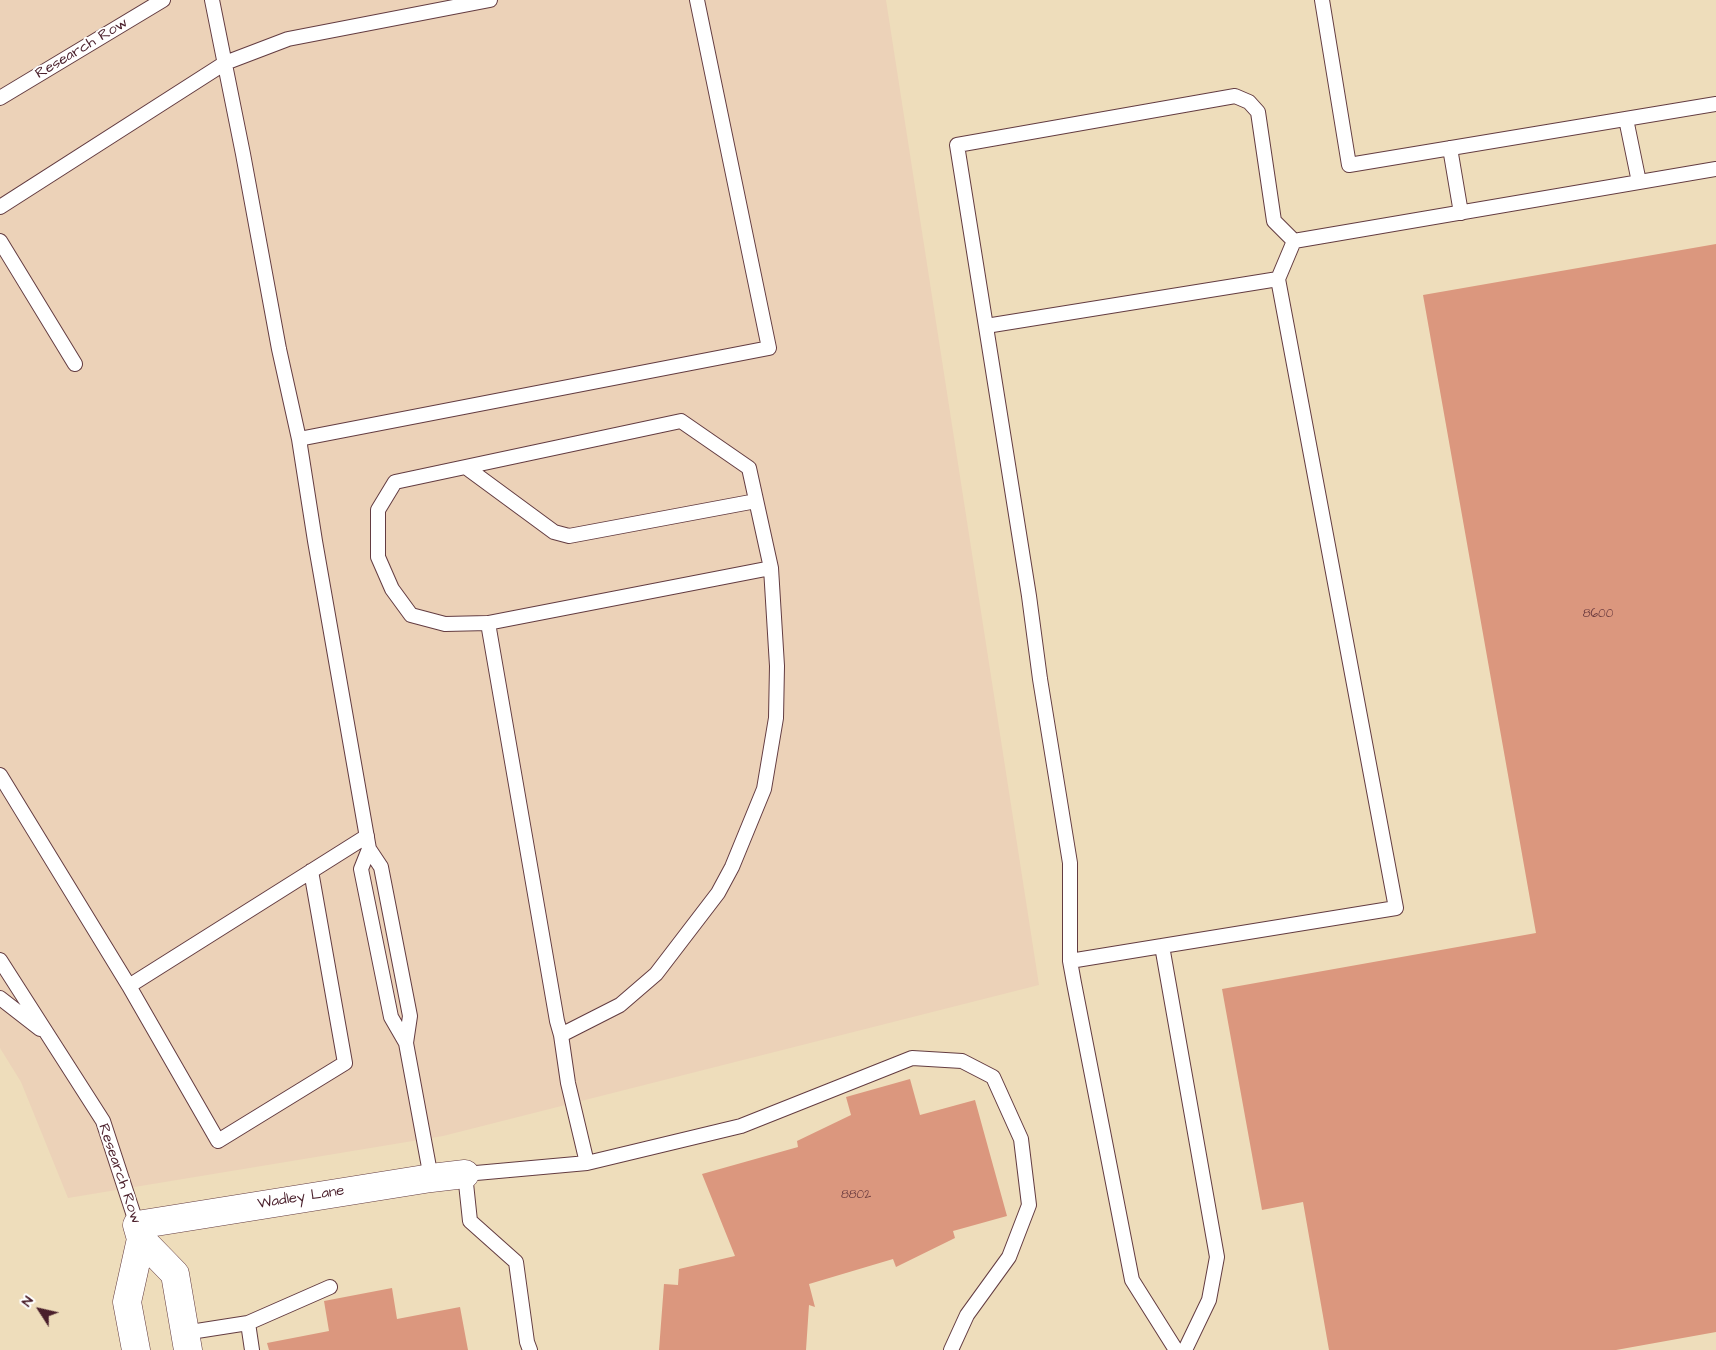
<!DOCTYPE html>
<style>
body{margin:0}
#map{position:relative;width:1716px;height:1350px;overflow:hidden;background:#edb;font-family:"Architects Daughter",sans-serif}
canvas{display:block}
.north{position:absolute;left:15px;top:1285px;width:50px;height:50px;-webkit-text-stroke:4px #fff;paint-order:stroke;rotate:305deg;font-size:14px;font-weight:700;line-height:20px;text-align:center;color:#4a1f2b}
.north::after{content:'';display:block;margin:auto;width:18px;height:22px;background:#4a1f2b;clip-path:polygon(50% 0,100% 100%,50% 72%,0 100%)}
</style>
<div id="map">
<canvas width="1716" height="1350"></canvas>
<div class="north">N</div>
</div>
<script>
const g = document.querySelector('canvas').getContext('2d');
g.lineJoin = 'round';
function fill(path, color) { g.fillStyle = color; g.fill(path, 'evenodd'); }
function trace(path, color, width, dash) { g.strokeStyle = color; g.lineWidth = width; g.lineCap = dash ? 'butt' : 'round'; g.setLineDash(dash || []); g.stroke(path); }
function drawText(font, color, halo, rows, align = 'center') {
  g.font = font + ' "Architects Daughter",sans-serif'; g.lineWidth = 4; g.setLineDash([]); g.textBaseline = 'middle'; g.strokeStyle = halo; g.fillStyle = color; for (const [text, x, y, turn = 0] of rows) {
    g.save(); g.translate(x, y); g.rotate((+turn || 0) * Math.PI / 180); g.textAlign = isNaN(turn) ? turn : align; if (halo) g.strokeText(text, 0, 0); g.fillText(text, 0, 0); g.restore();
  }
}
fill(new Path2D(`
 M0,0H886L1039,985L443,1136L68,1198L21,1082L0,1048Z`), '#ecd2b8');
fill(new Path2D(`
 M1716,244V1332L1616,1350H1329L1303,1202L1262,1210L1222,989L1536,933L1423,295Z
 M910,1079L920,1115L975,1100L1007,1216L953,1231L955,1238L896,1267L893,1259L809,1284L815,1307L809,1305L806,1350H659L664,1284L678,1285L679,1269L735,1256L702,1174L798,1147L797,1141L851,1115L846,1097Z
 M392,1288L397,1319L460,1307L468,1350H269L267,1343L329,1331L324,1301Z`), '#db977e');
const lane = new Path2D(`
 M212,0L243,154L279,349L299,439L315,541L369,849L381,867L410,1016L406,1043L431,1178
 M1322,0L1349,165L1716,104
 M0,98L163,0
 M1626,119L1639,182
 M1450,148L1461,213
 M0,207L225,63L288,39L490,0
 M0,241L75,364
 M986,326L1278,279L1294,241L1716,169
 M299,439L769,348L697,0
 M467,468L554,532L569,536L756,501
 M488,623L445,624L411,615L392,589L378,557V510L395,482L681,421L749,468L771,568
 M0,775L129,986L367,836
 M369,849L361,869L391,1017L406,1043
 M0,960L103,1121L137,1225
 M1070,961L1162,946
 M129,986L218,1141L345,1063L311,871
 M0,998L40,1029
 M561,1035L557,1021L488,623L771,568L777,666L776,718L764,789L732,867L718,893L656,974L620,1005L561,1035L568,1083L587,1163
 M248,1323L252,1350
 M184,1333L248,1323L330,1287
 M530,1350L527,1342L516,1262L470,1221L465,1174L587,1163L741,1126L912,1058L962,1061L993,1077L1021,1139L1029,1205L1009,1257L967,1315L951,1350
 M1176,1350L1132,1280L1074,983L1070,961V863L1040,679L1029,596L957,145L1235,96L1249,102L1258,112L1274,221L1294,241
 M1185,1350L1209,1300L1217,1257L1162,946L1396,908L1278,279`);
const street = new Path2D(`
 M141,1239L175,1274L188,1350
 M136,1350L127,1302L141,1239L137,1225L431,1178L465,1174`);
trace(lane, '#633c41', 16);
trace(street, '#633c41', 29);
trace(lane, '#fff', 14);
trace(street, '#fff', 28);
drawText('12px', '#6e3d40', null, [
 ["8600",1598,614],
 ["8802",856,1195]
]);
drawText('15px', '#4a1f2b', '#fff', [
 ["Research Row",82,49,-31],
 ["Research Row",119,1174,71],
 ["Wadley Lane",301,1198,-9]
]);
</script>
